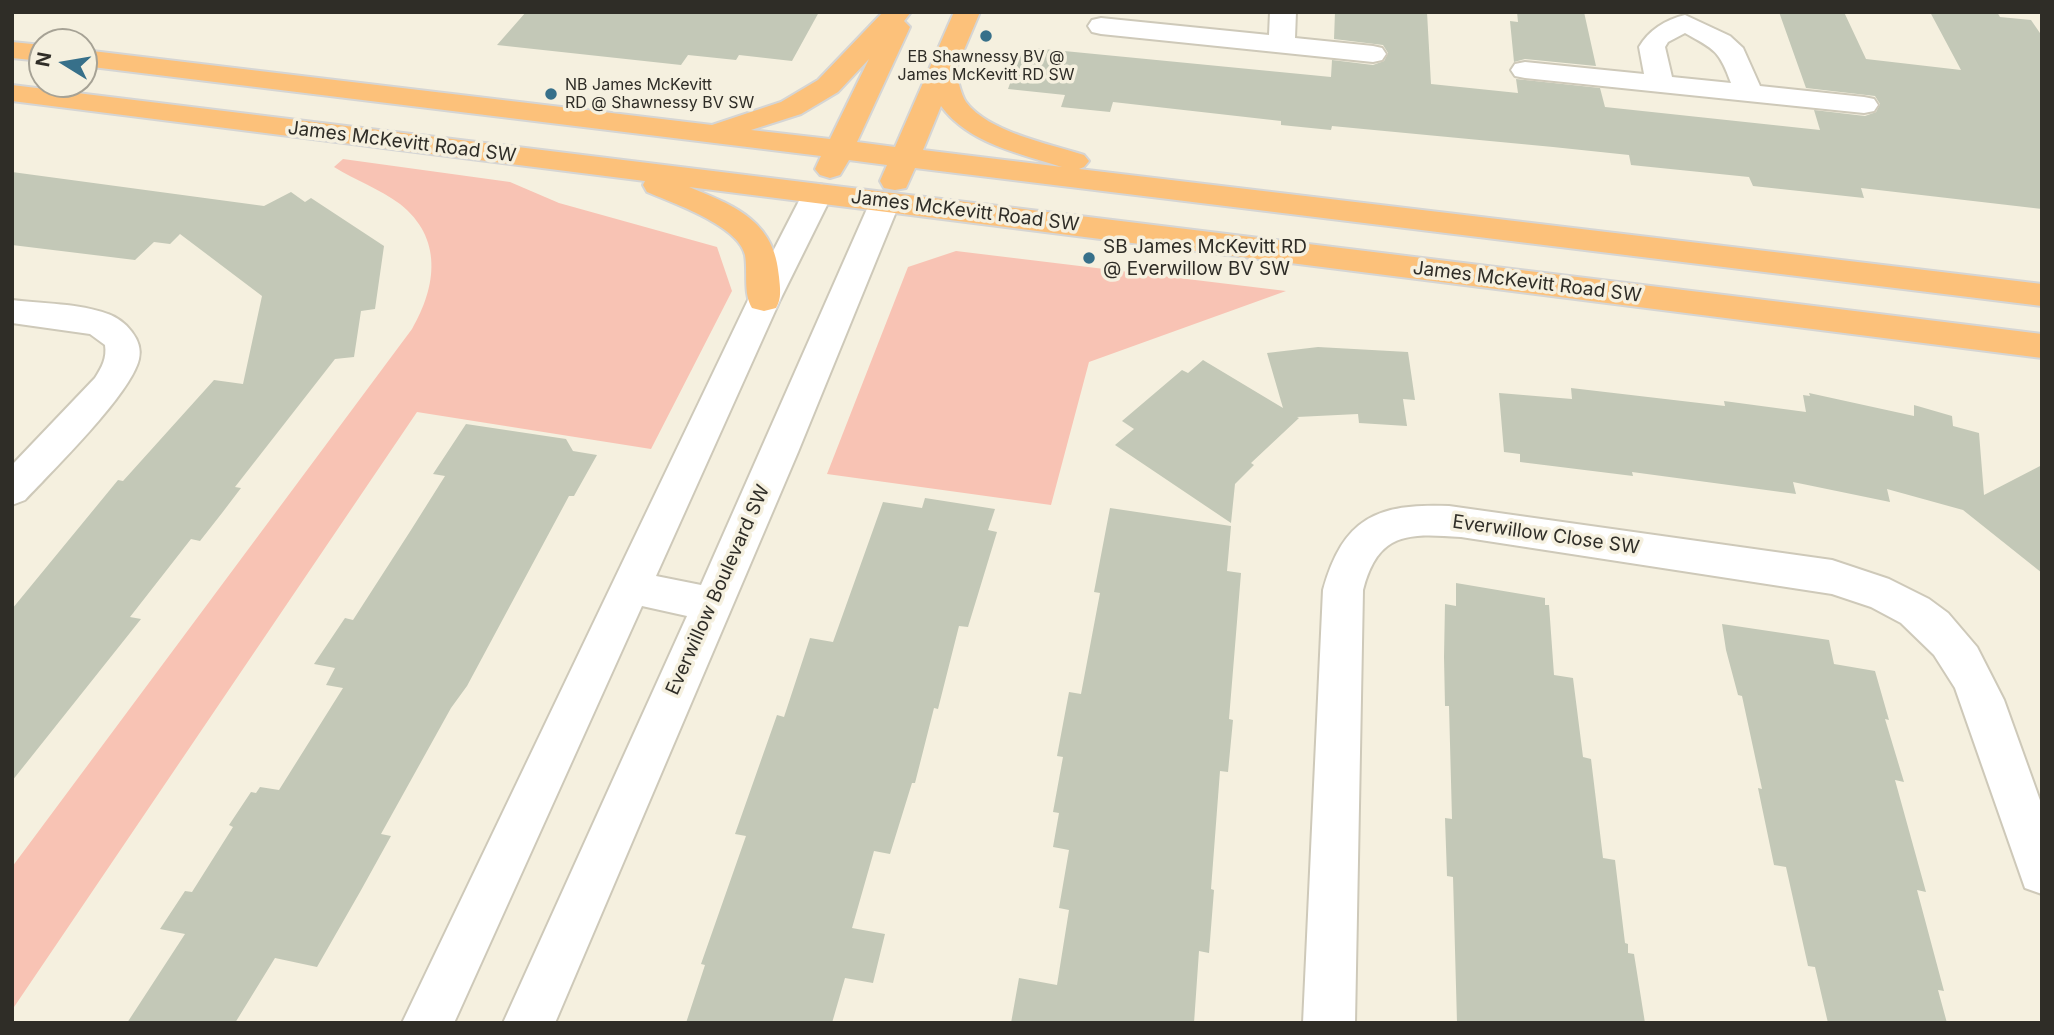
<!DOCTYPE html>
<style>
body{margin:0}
#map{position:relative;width:2054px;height:1035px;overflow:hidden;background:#f5f0df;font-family:Inter,sans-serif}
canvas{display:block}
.frame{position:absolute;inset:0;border:14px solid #2f2d27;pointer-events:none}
.north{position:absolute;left:28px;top:28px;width:70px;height:70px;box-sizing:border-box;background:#f5f0df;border:2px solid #a6a295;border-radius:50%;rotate:281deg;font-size:19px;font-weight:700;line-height:28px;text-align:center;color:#2f2d27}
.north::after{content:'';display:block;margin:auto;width:24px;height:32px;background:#37708a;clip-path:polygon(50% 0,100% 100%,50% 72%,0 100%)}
</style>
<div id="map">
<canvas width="2054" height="1035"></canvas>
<div class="frame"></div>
<div class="north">N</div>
</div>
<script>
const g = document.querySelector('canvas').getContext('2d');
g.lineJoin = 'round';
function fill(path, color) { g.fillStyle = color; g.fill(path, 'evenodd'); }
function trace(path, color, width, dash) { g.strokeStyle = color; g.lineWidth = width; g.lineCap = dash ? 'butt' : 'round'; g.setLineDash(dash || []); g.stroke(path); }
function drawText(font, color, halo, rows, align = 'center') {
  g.font = font + ' Inter,sans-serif'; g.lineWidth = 7; g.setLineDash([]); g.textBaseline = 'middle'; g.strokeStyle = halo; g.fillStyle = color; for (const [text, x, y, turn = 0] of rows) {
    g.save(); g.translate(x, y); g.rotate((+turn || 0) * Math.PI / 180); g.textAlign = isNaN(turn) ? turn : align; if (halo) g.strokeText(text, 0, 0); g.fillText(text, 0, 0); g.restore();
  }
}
fill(new Path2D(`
 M343,159L510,182L559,203L717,247L732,291L651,449L417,412L12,1010V867L412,329C437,286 443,238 400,204C380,189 355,180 334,167Z
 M956,251L1286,291L1089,362L1051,505L827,474L908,267Z`), '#f8c3b4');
fill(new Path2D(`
 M526,12H819L792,61L739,55L736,60L688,55L681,65L497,45Z
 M1335,12H1427L1431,84L1518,93L1516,79L1600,88L1605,107L1820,130L1814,110L1865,116L1876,112L1880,104L1875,96L1806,88L1779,12H1844L1866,59L1961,70L1930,12H1997L2000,17L2031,20L2042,36V209L1861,188L1864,198L1753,186L1749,177L1631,165L1629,155L1553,147L1332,126L1331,130L1281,125V121L1113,102L1110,112L1061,107L1065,95L1008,89L1023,47L1331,77L1332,60L1373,65L1384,61L1388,53L1383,45L1334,39Z
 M1517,12H1584L1596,66L1525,59L1514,62L1510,21L1518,22Z
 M12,172L264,206L291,192L305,202L311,198L384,246L375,309L361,311L354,357L335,359L235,487L241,488L222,513L200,541L191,539L130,617L141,619L12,781V609L118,480L123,481L214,380L243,384L262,296L180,234L170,244L154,242L135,260L12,245Z
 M1318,347L1408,352L1415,400L1403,399L1407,426L1359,423L1358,414L1297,417L1299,418L1251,463L1254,465L1235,484L1231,523L1115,445L1134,429L1122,421L1182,370L1188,373L1203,360L1283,408L1267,353Z
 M1571,388L1725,406L1724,401L1806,412L1803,395L1810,396L1809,393L1914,416V405L1952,416L1953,426L1979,433L1984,495L2042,465V573L1963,510L1887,489L1890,502L1793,482L1796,494L1632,472L1633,476L1520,462V454L1504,452L1499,393L1572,399Z
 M466,424L566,439L573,451L597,455L574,496H569L467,686L451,708L381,834L391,836L360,892L317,967L275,958L235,1023H127L185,934L160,929L185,891L192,892L233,827L229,825L251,792L256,793L260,787L279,790L343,688L326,685L335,668L314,664L345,618L353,620L411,530L445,476L433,474Z
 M925,498L995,509L988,530L997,532L968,627L959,626L938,709L934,708L915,783H912L890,854L874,851L852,928L885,934L873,983L845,978L832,1023H686L705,965L701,964L746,836L735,834L777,715L784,717L810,638L833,642L883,502L922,508Z
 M1110,508L1231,526L1227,571L1241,573L1229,719L1233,720L1228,772L1220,771L1211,889L1214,890L1209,953L1199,951L1194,1023H1011L1019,978L1057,985L1069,910L1059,908L1069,850L1053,847L1059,813L1053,812L1063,757L1057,756L1069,692L1081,694L1100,593L1094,592Z
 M1456,583L1545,598V605H1549L1554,675L1573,678L1583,757L1591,759L1603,858L1615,860L1625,943L1628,944V953L1634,954L1645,1023H1457L1453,877L1447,876L1445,818L1452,819L1449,706H1445L1444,657L1445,604L1456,606Z
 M1722,624L1829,640L1834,664L1875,671L1889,720L1885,719L1904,782L1895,780L1926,892L1917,890L1944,991L1938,990L1947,1023H1828L1815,967L1808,966L1786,867L1774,865L1758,788L1762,789L1742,696L1738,695L1726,650Z`), '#c3c8b7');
const minor = new Path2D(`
 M1270,12H1296L1295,38L1373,46L1382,48L1386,54L1382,60L1373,62L1101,34L1092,32L1088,26L1092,20L1101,18L1269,35Z
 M1685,15L1730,36L1743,48L1760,86L1864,97L1874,99L1878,105L1874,111L1864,113L1525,78L1515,76L1511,70L1515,64L1525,62L1644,74L1639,47C1649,30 1665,20 1685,15ZM1685,33C1715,50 1719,50 1731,83L1672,77L1665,47L1668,42Z
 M818,184L829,186L833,193L780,300L656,576L701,585L870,202L874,195L885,192L896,195L900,202L798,452L555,1023H503L687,616L642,606L454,1023H402L748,300L803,193L807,186Z
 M12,300C43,304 79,303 108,314C125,320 144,340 139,359C131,394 53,470 25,500L12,505V465L95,378C102,367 107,358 105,345L90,334L12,323Z
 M1449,506L1832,560L1889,579L1929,599L1948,613L1977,647L2004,700L2042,806V894L2025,888L1955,688L1934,655L1901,623L1871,607L1832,594L1461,537C1408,533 1378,532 1363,590L1355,1023H1303L1323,590C1343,518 1377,503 1449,506Z`);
const major = new Path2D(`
 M883,12H911L904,21L910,27L857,142L895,147L954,12H980L955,71C959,81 960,93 966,102C988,132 1050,144 1084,155L1089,161L1084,167L1079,169L2042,284V306L915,168L906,188L895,190L884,188L880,181L887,165L849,160L840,175L830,178L820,175L815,169L821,156L84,66V50L712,125L781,102L818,80ZM869,59L830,139L751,130L801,114L838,92ZM941,106C969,144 1019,153 1062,167L923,150Z
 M12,42L42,45V61L12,58Z
 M12,85L2042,334V358L689,187C735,206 775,221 779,277C780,288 782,298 776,308L764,311L752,308C743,293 748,272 745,255C739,226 673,203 647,192L643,185L645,181L12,101Z`);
trace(minor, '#cec9b9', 4);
trace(major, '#d5d5d4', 4);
fill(minor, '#fff');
fill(major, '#fcc17a');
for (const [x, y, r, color] of [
 [986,36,7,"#37708a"],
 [551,94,7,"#37708a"],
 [1089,258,7,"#37708a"]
]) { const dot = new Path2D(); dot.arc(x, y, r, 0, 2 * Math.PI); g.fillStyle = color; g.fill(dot); trace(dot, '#f5f0df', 2.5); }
drawText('16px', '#2f2d27', '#f5f0df', [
 ["EB Shawnessy BV @",986,57],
 ["James McKevitt RD SW",986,75],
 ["NB James McKevitt",565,85,"left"],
 ["RD @ Shawnessy BV SW",565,103,"left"]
]);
drawText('19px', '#2f2d27', '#f5f0df', [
 ["James McKevitt Road SW",402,142,7],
 ["James McKevitt Road SW",965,211,7],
 ["James McKevitt Road SW",1527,282,7],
 ["Everwillow Close SW",1546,535,8],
 ["Everwillow Boulevard SW",718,590,-66]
]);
drawText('19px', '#2f2d27', '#f5f0df', [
 ["SB James McKevitt RD",1103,247],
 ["@ Everwillow BV SW",1103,269]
], 'left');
</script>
